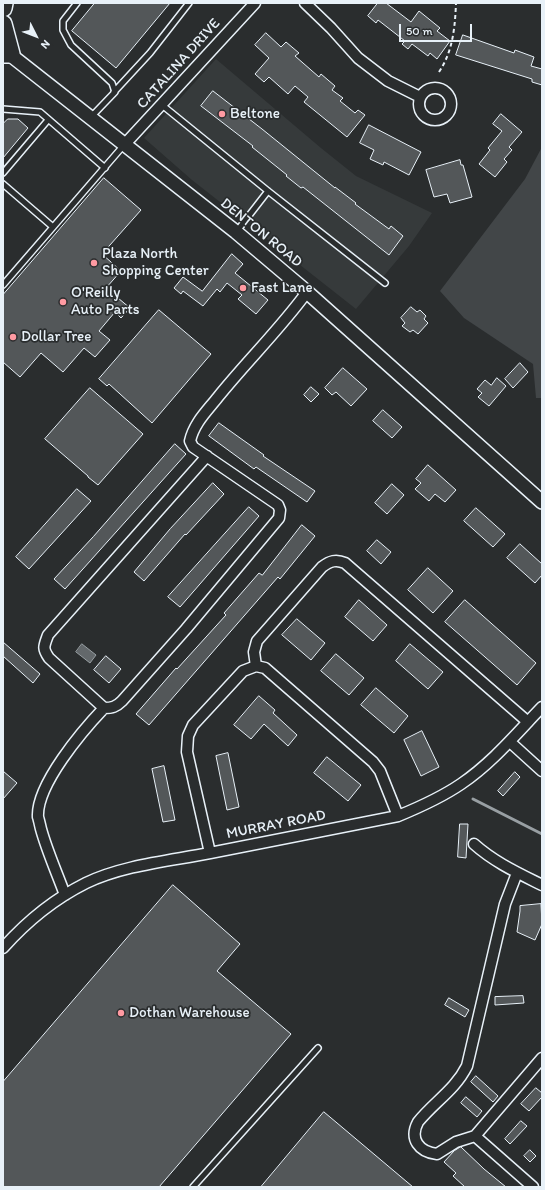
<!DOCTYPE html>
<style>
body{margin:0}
#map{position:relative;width:545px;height:1190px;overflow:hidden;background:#2a2d2e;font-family:Itim,sans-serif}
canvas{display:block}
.frame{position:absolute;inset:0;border:4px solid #e8f1f8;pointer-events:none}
.north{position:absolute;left:16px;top:16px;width:40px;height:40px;-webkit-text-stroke:3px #2a2d2e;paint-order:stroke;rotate:132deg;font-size:11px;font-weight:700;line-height:16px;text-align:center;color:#e8f1f8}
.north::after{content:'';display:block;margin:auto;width:14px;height:18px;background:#e8f1f8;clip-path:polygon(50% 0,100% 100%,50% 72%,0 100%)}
.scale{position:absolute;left:399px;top:24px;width:73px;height:18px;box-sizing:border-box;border:2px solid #e8f1f8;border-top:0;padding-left:5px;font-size:12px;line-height:14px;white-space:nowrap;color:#e8f1f8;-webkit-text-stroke:3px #2a2d2e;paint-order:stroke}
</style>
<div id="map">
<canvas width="545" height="1190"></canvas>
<div class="frame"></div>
<div class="north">N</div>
<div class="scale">50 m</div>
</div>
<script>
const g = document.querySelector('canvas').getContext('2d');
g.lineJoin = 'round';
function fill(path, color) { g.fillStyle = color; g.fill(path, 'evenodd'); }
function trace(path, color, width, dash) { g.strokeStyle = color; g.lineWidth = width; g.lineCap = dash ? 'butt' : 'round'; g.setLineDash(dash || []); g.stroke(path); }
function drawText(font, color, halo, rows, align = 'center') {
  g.font = font + ' Itim,sans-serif'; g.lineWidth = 3.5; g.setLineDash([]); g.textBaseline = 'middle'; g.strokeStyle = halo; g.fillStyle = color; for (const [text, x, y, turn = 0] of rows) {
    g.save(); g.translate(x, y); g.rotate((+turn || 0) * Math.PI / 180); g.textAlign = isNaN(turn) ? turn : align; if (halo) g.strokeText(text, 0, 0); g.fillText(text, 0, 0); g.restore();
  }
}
fill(new Path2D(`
 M216,59L321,148L356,176L432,213L409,246L356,309L192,180L144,138Z`), '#363a3b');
fill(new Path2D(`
 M542,147V398H536L533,364L464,318L440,291L525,179Z`), '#424648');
const water = new Path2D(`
 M82,644L96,655L90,663L76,652Z`);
fill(water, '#63686b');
trace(water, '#989fa3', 1);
trace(new Path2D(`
 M473,799L542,834`), '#989fa3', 3);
const building = new Path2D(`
 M95,3H170L116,68L72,31Z
 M378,3H386L411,22L419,11L440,28L437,31L450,41L437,59L430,53L428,56L412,44L408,49L402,44L405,41L378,20L376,23L368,16Z
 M266,33L281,47L286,42L299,53L295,56L319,77L321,74L335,86L332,90L343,98L340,101L355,113L358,110L365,115L347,137L304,102L308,97L295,86L288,94L269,77L264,82L255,74L269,58L255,45Z
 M463,35L514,53L515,50L534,57L531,66L542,69V85L532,82V79L456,55Z
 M213,91L262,129L335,188V187L356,203L355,204L389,229L391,226L403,236L389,255L303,187L301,188L286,176L287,175L252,147L253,146L201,106Z
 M501,114L522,132L509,147L512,150L504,159L507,162L495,177L479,164L490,150L488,148L502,131L493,124Z
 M8,119H18L28,128L3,158V124Z
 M369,125L421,152L409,175L384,162L383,165L370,159L374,150L360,143Z
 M460,160L461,165H463L472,197L450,203L447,194L434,197L426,170Z
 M104,178L141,210L102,254L121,271L106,288L130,308L121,318L115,312L99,331L110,340L95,357L84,348L63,372L41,353L20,377L3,362V295Z
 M232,254L243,264L235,273L268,300L256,314L238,299L242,295L227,283L220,292L217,289L203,306L183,291L181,294L174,288L183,277L202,291Z
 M411,307L417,312L420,310L426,316L424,319L428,323L418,334L413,330L410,332L402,326L405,323L401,318Z
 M159,310L211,354L152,423L109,384L107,386L99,379Z
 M520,363L528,372L513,388L505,379Z
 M343,368L367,389L351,406L336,392L332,395L325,388Z
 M497,378L506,386L489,406L478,397L482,393L477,389L485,380L491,385Z
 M311,387L319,394L311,402L304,395Z
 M90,388L143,434L98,485L88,477V476L45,439Z
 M383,410L402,427L392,438L373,421Z
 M219,423L264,455L263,456L315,491L307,502L256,467L254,469L209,436Z
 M175,444L186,454L65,589L54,579L93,537Z
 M428,465L456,490L445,502L435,494L429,501L415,489L421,483L416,479Z
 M213,483L224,494L186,535L185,534L144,581L134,572L170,529Z
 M392,484L404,495L387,514L375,503Z
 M77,489L91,501L29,569L16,557Z
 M249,507L259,516L180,607L168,597Z
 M476,508L505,534L493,547L464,521Z
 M302,525L315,536L280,579L278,577L149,725L136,714L176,668L177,669L226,615L224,613L259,573L262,575Z
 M377,540L391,552L381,564L367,551Z
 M520,544L542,564V575L535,583L507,558Z
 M428,568L453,591L433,613L408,590Z
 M359,600L387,625L373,641L345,617Z
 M465,600L536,663L517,685L445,622Z
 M297,619L325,643L311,660L282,635Z
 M3,642L40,674L33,683L3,656Z
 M410,644L443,672L428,689L396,661Z
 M336,654L364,678L349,695L321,671Z
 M106,656L121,669L109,683L94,670Z
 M376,688L408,716L394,733L361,705Z
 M259,696L275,710L273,713L297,735L288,746L264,724L251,739L234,725Z
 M422,731L439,767L421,776L404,740Z
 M228,753L239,807L227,810L216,756Z
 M327,757L361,785L348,801L314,773Z
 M164,766L175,820L163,822L152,769Z
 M3,771L17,783L3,799Z
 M515,772L520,777L503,796L498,791Z
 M460,824H468L466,858L458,857Z
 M173,885L240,944L217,971L291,1034L159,1187H3V1082Z
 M541,904L542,924L535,940L517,932L520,911V906Z
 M523,996L524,1003L495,1005V997Z
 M449,998L469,1010L465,1017L445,1005Z
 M476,1076L498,1096L493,1102L471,1082Z
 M536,1088L542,1093V1097L529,1111L521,1104Z
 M466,1097L482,1111L477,1117L461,1103Z
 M324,1112L413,1187H261Z
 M521,1121L527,1126L510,1144L505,1139Z
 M461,1147L484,1169L506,1187H465L453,1176L456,1173L444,1162L454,1151Z
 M530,1150L536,1156L530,1162L524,1156Z`);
fill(building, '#535759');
trace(building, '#e8f1f8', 1);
const service = new Path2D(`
 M77,3L63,21V30L71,45L112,83L115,92L91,117
 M114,92L150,53L189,3
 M162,105L268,191L385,283
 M3,109L40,112L105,168
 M3,173L48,120
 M3,184L53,227
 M237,231L268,191
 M3,285L124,145
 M193,1187L318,1048`);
const minor = new Path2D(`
 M305,3L331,28L358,58L388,81L420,97
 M419 104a16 16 0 1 1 32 0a16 16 0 1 1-32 0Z
 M125,144L255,3
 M207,456L48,635C44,646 42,648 49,658L104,708C112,708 116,707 122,701L186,629L279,518L280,510L278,505L193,447L190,441C194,423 207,411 218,397C247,361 280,329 307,292
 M256,666L254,652L257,641L322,567C330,561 336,559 345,563L528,722
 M510,742L542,771
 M474,844C494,862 518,873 542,885
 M210,853L187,752L188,736L193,725L243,671L256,666L265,668L373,762L380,771L398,816
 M517,873L505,904L467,1066C455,1090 434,1102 418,1122C409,1139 419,1152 437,1154L456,1142L475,1136L542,1058
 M65,895C57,873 47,851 41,829C40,825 39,820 38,817C36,785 83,730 104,708
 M3,948C27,921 54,899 86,883C124,865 169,861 210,853C273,841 335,828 398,816C420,807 442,797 461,784C492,763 516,734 542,707
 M475,1136L533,1187`);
const tertiary = new Path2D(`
 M3,49L236,232L307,292L542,502`);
const trunk = new Path2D(`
 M3,8L4,3
 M3,24L11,54H3`);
trace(service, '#e8f1f8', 8);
trace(minor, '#e8f1f8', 13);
trace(tertiary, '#e8f1f8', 16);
trace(trunk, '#e8f1f8', 20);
trace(new Path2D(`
 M439,72C453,51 455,27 456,3`), '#e8f1f8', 2, [4, 3]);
trace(service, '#2a2d2e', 5);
trace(minor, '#2a2d2e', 10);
trace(tertiary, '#2a2d2e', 13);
trace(trunk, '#2a2d2e', 17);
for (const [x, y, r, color] of [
 [222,114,4,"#ff9aa2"],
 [94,263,4,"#ff9aa2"],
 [243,288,4,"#ff9aa2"],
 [63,302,4,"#ff9aa2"],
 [13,337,4,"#ff9aa2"],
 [121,1013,4,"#ff9aa2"]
]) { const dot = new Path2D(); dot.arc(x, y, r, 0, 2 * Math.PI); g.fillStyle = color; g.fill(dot); trace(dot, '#2a2d2e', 1.5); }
drawText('15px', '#e8f1f8', '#2a2d2e', [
 ["CATALINA DRIVE",179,64,-48],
 ["DENTON ROAD",261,233,39],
 ["MURRAY ROAD",276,825,-11]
]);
drawText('15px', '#e8f1f8', '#2a2d2e', [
 ["Beltone",230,114],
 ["Plaza North",102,254],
 ["Shopping Center",102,271],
 ["Fast Lane",251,288],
 ["O'Reilly",71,293],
 ["Auto Parts",71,310],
 ["Dollar Tree",21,337],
 ["Dothan Warehouse",129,1013]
], 'left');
</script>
